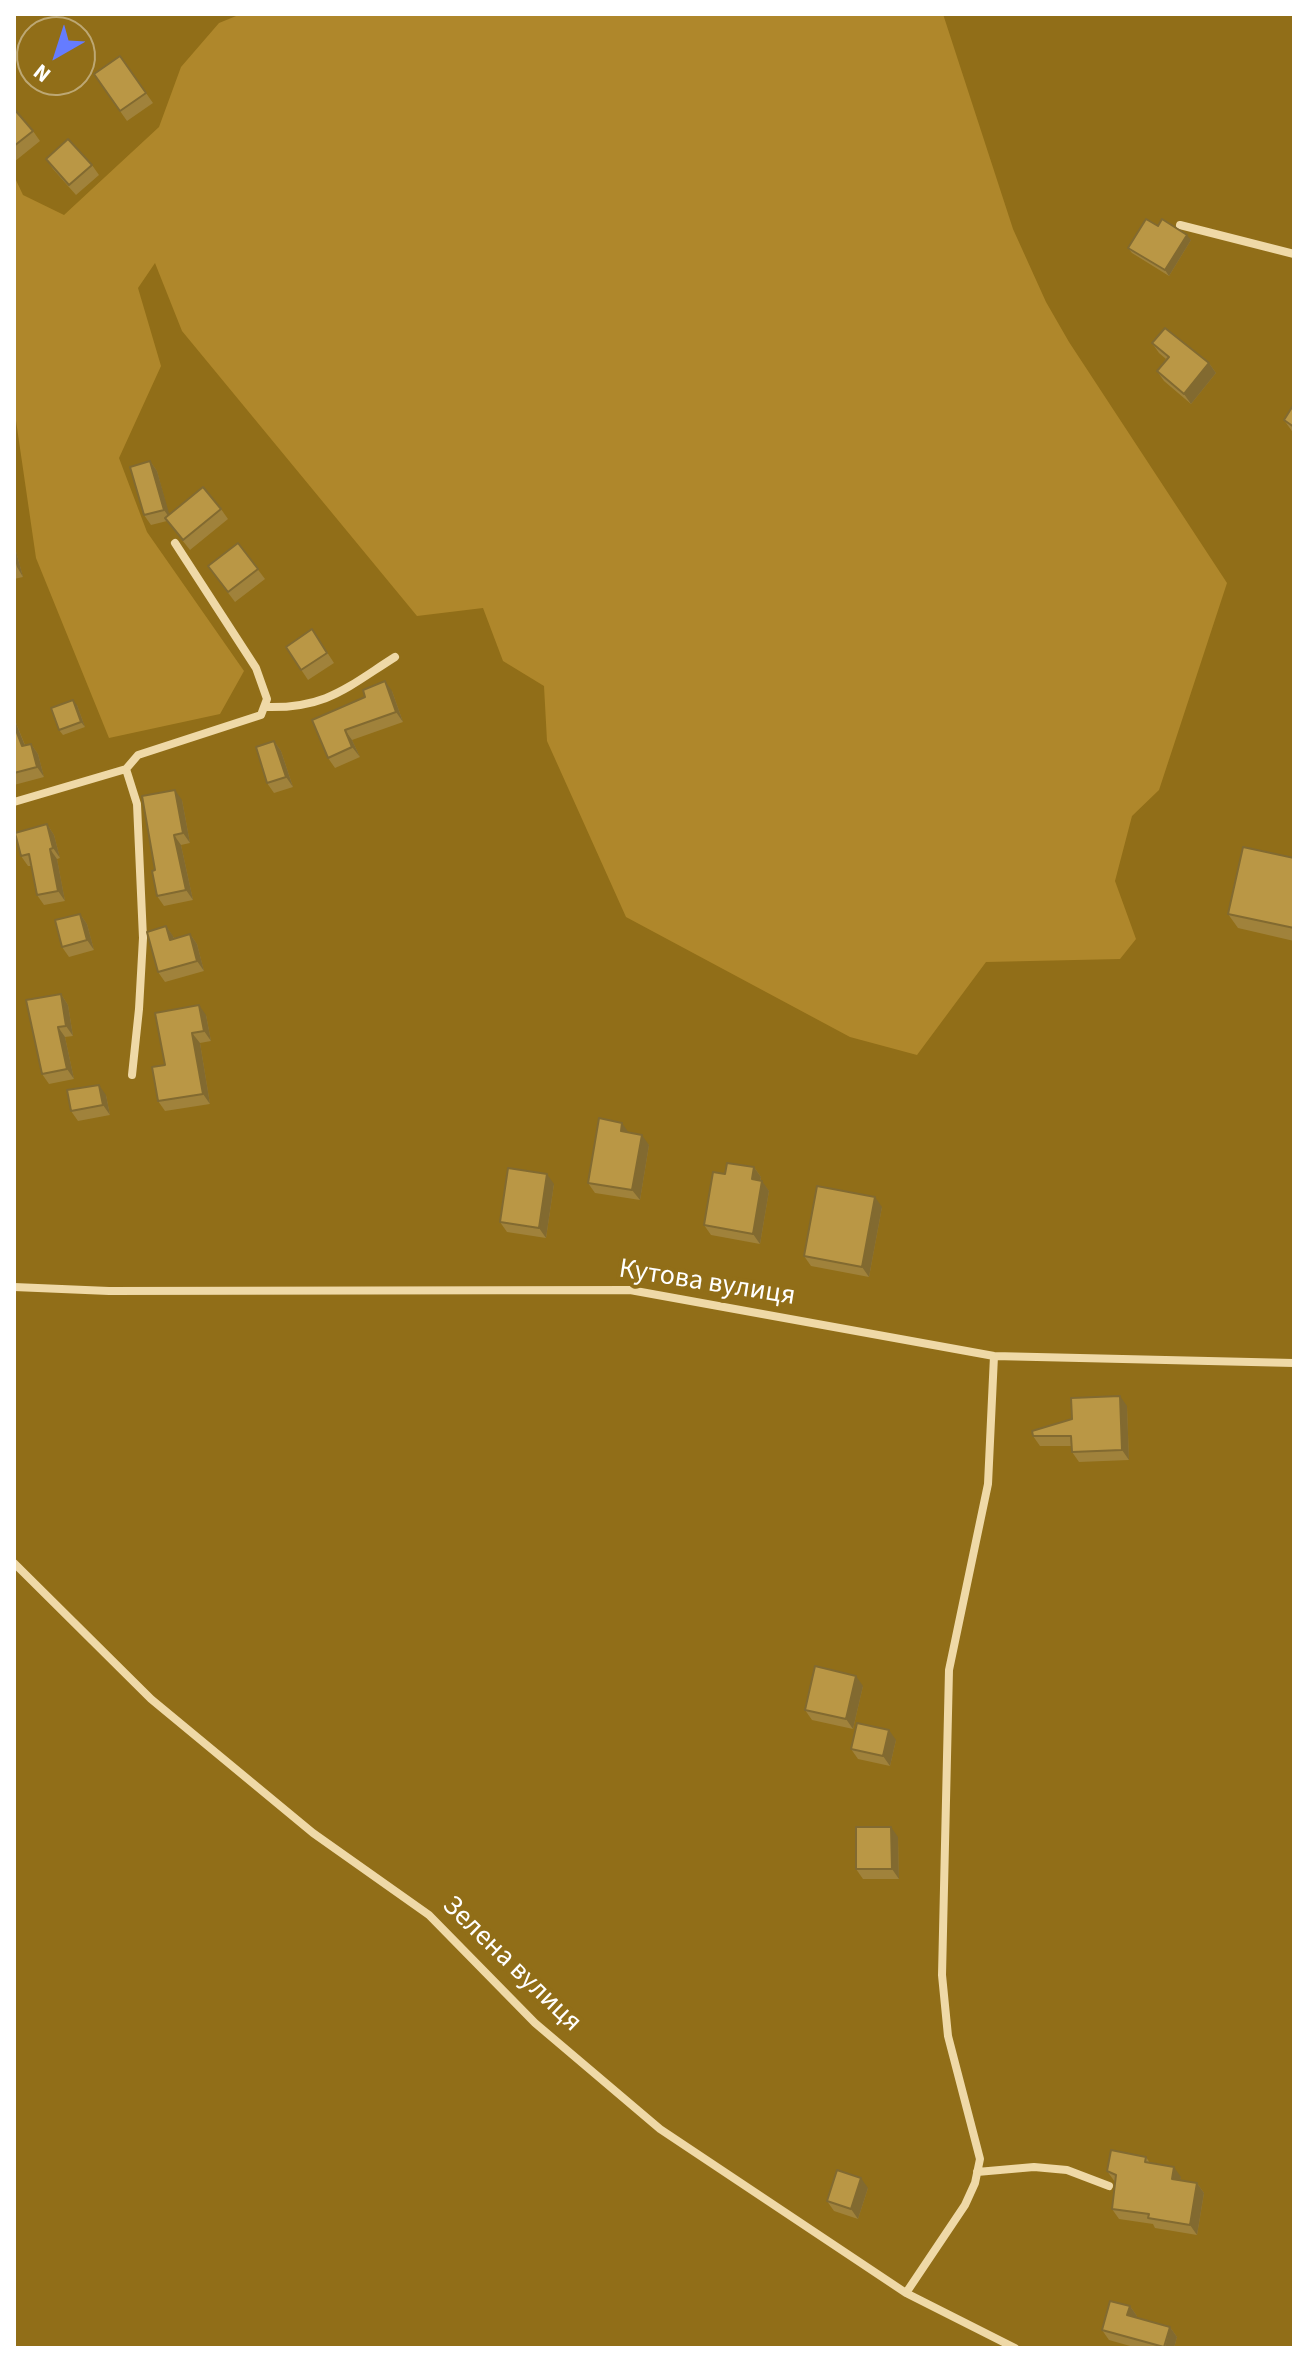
<!DOCTYPE html>
<meta charset="utf-8">
<style>
body{margin:0}
#map{position:relative;width:1308px;height:2362px;overflow:hidden;background:#916e18;font-family:"Source Sans 3",sans-serif}
canvas{display:block}
.frame{position:absolute;inset:0;border:16px solid #fff;pointer-events:none}
.north{position:absolute;left:16px;top:16px;width:80px;height:80px;box-sizing:border-box;background:#916e18;border:2px solid #bda874;border-radius:50%;rotate:219deg;font-size:22px;font-weight:700;line-height:32px;text-align:center;color:#fff}
.north::after{content:'';display:block;margin:auto;width:28px;height:36px;background:#657cff;clip-path:polygon(50% 0,100% 100%,50% 72%,0 100%)}
</style>
<div id="map">
<canvas width="1308" height="2362"></canvas>
<div class="frame"></div>
<div class="north">N</div>
</div>
<script>
const g = document.querySelector('canvas').getContext('2d');
g.lineJoin = 'round';
function fill(path, color) { g.fillStyle = color; g.fill(path, 'evenodd'); }
function trace(path, color, width, dash) { g.strokeStyle = color; g.lineWidth = width; g.lineCap = dash ? 'butt' : 'round'; g.setLineDash(dash || []); g.stroke(path); }
function drawText(font, color, halo, rows, align = 'center') {
  g.font = font + ' "Source Sans 3",sans-serif'; g.lineWidth = 8; g.setLineDash([]); g.textBaseline = 'middle'; g.strokeStyle = halo; g.fillStyle = color; for (const [text, x, y, turn = 0] of rows) {
    g.save(); g.translate(x, y); g.rotate((+turn || 0) * Math.PI / 180); g.textAlign = isNaN(turn) ? turn : align; if (halo) g.strokeText(text, 0, 0); g.fillText(text, 0, 0); g.restore();
  }
}
fill(new Path2D(`
 M241,14H943L1013,229L1046,302L1069,342L1227,583L1159,790L1132,816L1115,881L1136,939L1120,959L986,962L917,1055L850,1037L626,917L547,741L544,686L503,661L483,608L417,616L182,331L155,263L138,288L161,366L119,458L147,532L244,671L220,714L109,738L36,558L14,407V176L23,195L64,215L159,127L181,67L219,23Z`), '#af872b');
trace(new Path2D(`
 M1180,225L1294,254
 M264,707C326,709 346,688 395,657
 M126,769L138,755L261,715L267,699L256,668L175,543
 M14,802L126,769L137,804L143,938L139,1009L132,1075
 M14,1287L109,1291L630,1290L994,1356L1294,1363
 M14,1563L151,1699L313,1833L429,1915L535,2023L660,2129L906,2293L1015,2348
 M977,2172L1034,2167L1067,2170L1109,2186
 M906,2293L965,2205L975,2183L980,2159L948,2036L942,1975L949,1670L988,1484L994,1356`), '#efd9a7', 8);
fill(new Path2D(`
 M120,56L153,103L127,121L94,74Z
 M14,111L33,131L40,141L14,162Z
 M46,159L92,165L99,175L76,195L53,169Z
 M1158,226L1191,240L1169,276L1132,253L1128,248Z
 M1152,343L1209,363L1216,373L1191,404L1164,381L1157,371L1166,359L1159,353Z
 M1294,404V434L1284,420Z
 M150,461L157,471L169,515L221,509L228,519L190,550L167,521L151,525L144,515Z
 M238,543L265,579L235,602L208,566Z
 M14,544L23,577L14,579Z
 M312,629L334,663L308,680L286,647Z
 M392,691L403,722L352,740L360,757L335,768L328,758L312,720Z
 M77,705L85,727L63,735L59,730Z
 M14,718L25,745L31,744L38,754L44,777L14,785Z
 M274,741L281,751L293,787L274,793L267,783Z
 M182,800L190,843L181,845L193,900L164,906L157,896L155,870Z
 M47,824L54,835L60,858L57,859L65,901L44,905L37,895L31,866H28L21,856Z
 M1294,858V941L1238,928L1228,914Z
 M80,914L87,924L94,950L69,957L62,947Z
 M166,926L174,938L190,934L197,944L204,971L165,982L158,972Z
 M61,994L68,1005L73,1036L65,1037L74,1079L49,1084L42,1074Z
 M206,1015L211,1041L200,1043L210,1104L165,1111L158,1101L165,1065Z
 M106,1095L110,1115L78,1121L71,1111Z
 M629,1133L649,1145L640,1200L595,1193L588,1183Z
 M754,1167L761,1177V1181L769,1191L760,1244L711,1235L704,1225L725,1174Z
 M554,1184L546,1238L507,1232L500,1222Z
 M882,1207L869,1277L811,1266L804,1256Z
 M1127,1406L1129,1460L1079,1462L1072,1452V1446H1040L1033,1436L1072,1419Z
 M863,1686L853,1729L812,1720L805,1710Z
 M896,1740L890,1766L858,1759L851,1749Z
 M898,1837L899,1879H863L856,1869Z
 M1146,2157L1150,2163L1181,2177L1180,2180L1197,2183L1204,2193L1197,2235L1155,2228L1153,2224L1119,2219L1112,2209L1115,2182L1107,2171Z
 M868,2188L858,2219L834,2211L827,2201Z
 M1130,2306L1137,2316L1136,2317L1170,2327L1177,2337L1174,2348H1137L1109,2340L1102,2330Z`), '#a0823b');
fill(new Path2D(`
 M1187,235L1191,240L1169,276L1165,270Z
 M1209,363L1216,373L1191,404L1184,394Z
 M150,461L157,471L171,520L164,510Z
 M14,544L23,577L17,567L14,557Z
 M385,681L392,691L403,722L396,712Z
 M73,700L77,705L85,727L81,722Z
 M14,718L29,756L22,746L14,725Z
 M345,730L352,740L360,757L352,747Z
 M274,741L281,751L293,787L286,777Z
 M31,744L38,754L44,777L37,767Z
 M175,790L182,800L190,843L183,833Z
 M47,824L54,835L60,858L53,848Z
 M174,835L181,845L193,900L186,890Z
 M50,849L57,859L65,901L58,891Z
 M80,914L87,924L94,950L87,940Z
 M166,926L173,936L177,950L170,940Z
 M190,934L197,944L204,971L197,961Z
 M61,994L68,1005L73,1036L66,1026Z
 M199,1005L206,1015L211,1041L204,1031Z
 M58,1027L65,1037L74,1079L67,1069Z
 M192,1033L200,1043L210,1104L203,1094Z
 M99,1085L106,1095L110,1115L103,1105Z
 M622,1123L629,1133L621,1131Z
 M642,1135L649,1145L640,1200L632,1190Z
 M754,1167L761,1177L759,1189L752,1179Z
 M547,1174L554,1184L546,1238L539,1228Z
 M762,1181L769,1191L760,1244L753,1234Z
 M875,1197L882,1207L869,1277L862,1267Z
 M1120,1396L1127,1406L1129,1460L1122,1450Z
 M856,1676L863,1686L853,1729L846,1719Z
 M889,1730L896,1740L890,1766L883,1756Z
 M891,1827L898,1837L899,1879L892,1869Z
 M1174,2167L1181,2177L1179,2189L1172,2179Z
 M861,2178L868,2188L858,2219L851,2209Z
 M1197,2183L1204,2193L1197,2235L1190,2225Z
 M1130,2306L1137,2316L1134,2325L1127,2315Z
 M1170,2327L1177,2337L1174,2348H1165Z`), '#826a30');
const building = new Path2D(`
 M120,56L146,93L120,111L94,74Z
 M15,110L33,131L14,146V111Z
 M68,139L92,165L69,185L46,159Z
 M1146,219L1158,226L1162,219L1187,235L1165,270L1128,248Z
 M1165,328L1209,363L1184,394L1157,371L1169,357L1152,343Z
 M1294,404V427L1284,420Z
 M150,461L164,510L144,515L130,467Z
 M203,487L221,509L183,540L165,518Z
 M238,543L258,569L228,592L208,566Z
 M312,629L327,653L301,670L286,647Z
 M385,681L396,712L345,730L352,747L328,758L312,720L365,697L363,690Z
 M73,700L81,722L59,730L51,708Z
 M14,725L22,746L31,744L37,767L14,773Z
 M274,741L286,777L267,783L256,747Z
 M175,790L183,833L174,835L186,890L157,896L152,871L155,870L142,796Z
 M47,824L53,848L50,849L58,891L37,895L29,854L21,856L15,833Z
 M1243,847L1294,858V928L1228,914Z
 M80,914L87,940L62,947L55,920Z
 M166,926L170,940L190,934L197,961L158,972L147,932Z
 M61,994L66,1026L58,1027L67,1069L42,1074L26,1000Z
 M199,1005L204,1031L192,1033L203,1094L158,1101L152,1067L165,1065L155,1013Z
 M99,1085L103,1105L71,1111L67,1090Z
 M599,1118L622,1123L621,1131L642,1135L632,1190L588,1183Z
 M727,1163L754,1167L752,1179L762,1181L753,1234L704,1225L713,1172L725,1174Z
 M508,1168L547,1174L539,1228L500,1222Z
 M817,1186L875,1197L862,1267L804,1256Z
 M1120,1396L1122,1450L1072,1452L1071,1436H1033L1032,1431L1072,1419L1071,1398Z
 M815,1666L856,1676L846,1719L805,1710Z
 M857,1723L889,1730L883,1756L851,1749Z
 M856,1827H891L892,1869H856Z
 M1111,2150L1146,2157L1145,2162L1174,2167L1172,2179L1197,2183L1190,2225L1148,2218L1149,2214L1112,2209L1116,2175L1107,2171Z
 M837,2170L861,2178L851,2209L827,2201Z
 M1110,2301L1130,2306L1127,2315L1170,2327L1164,2347L1102,2330Z`);
fill(building, '#ba9745');
trace(building, '#826a30', 2);
drawText('28px', '#fff', '#916e18', [
 ["Кутова вулиця",707,1284,9],
 ["Зелена вулиця",511,1965,44]
]);
</script>
